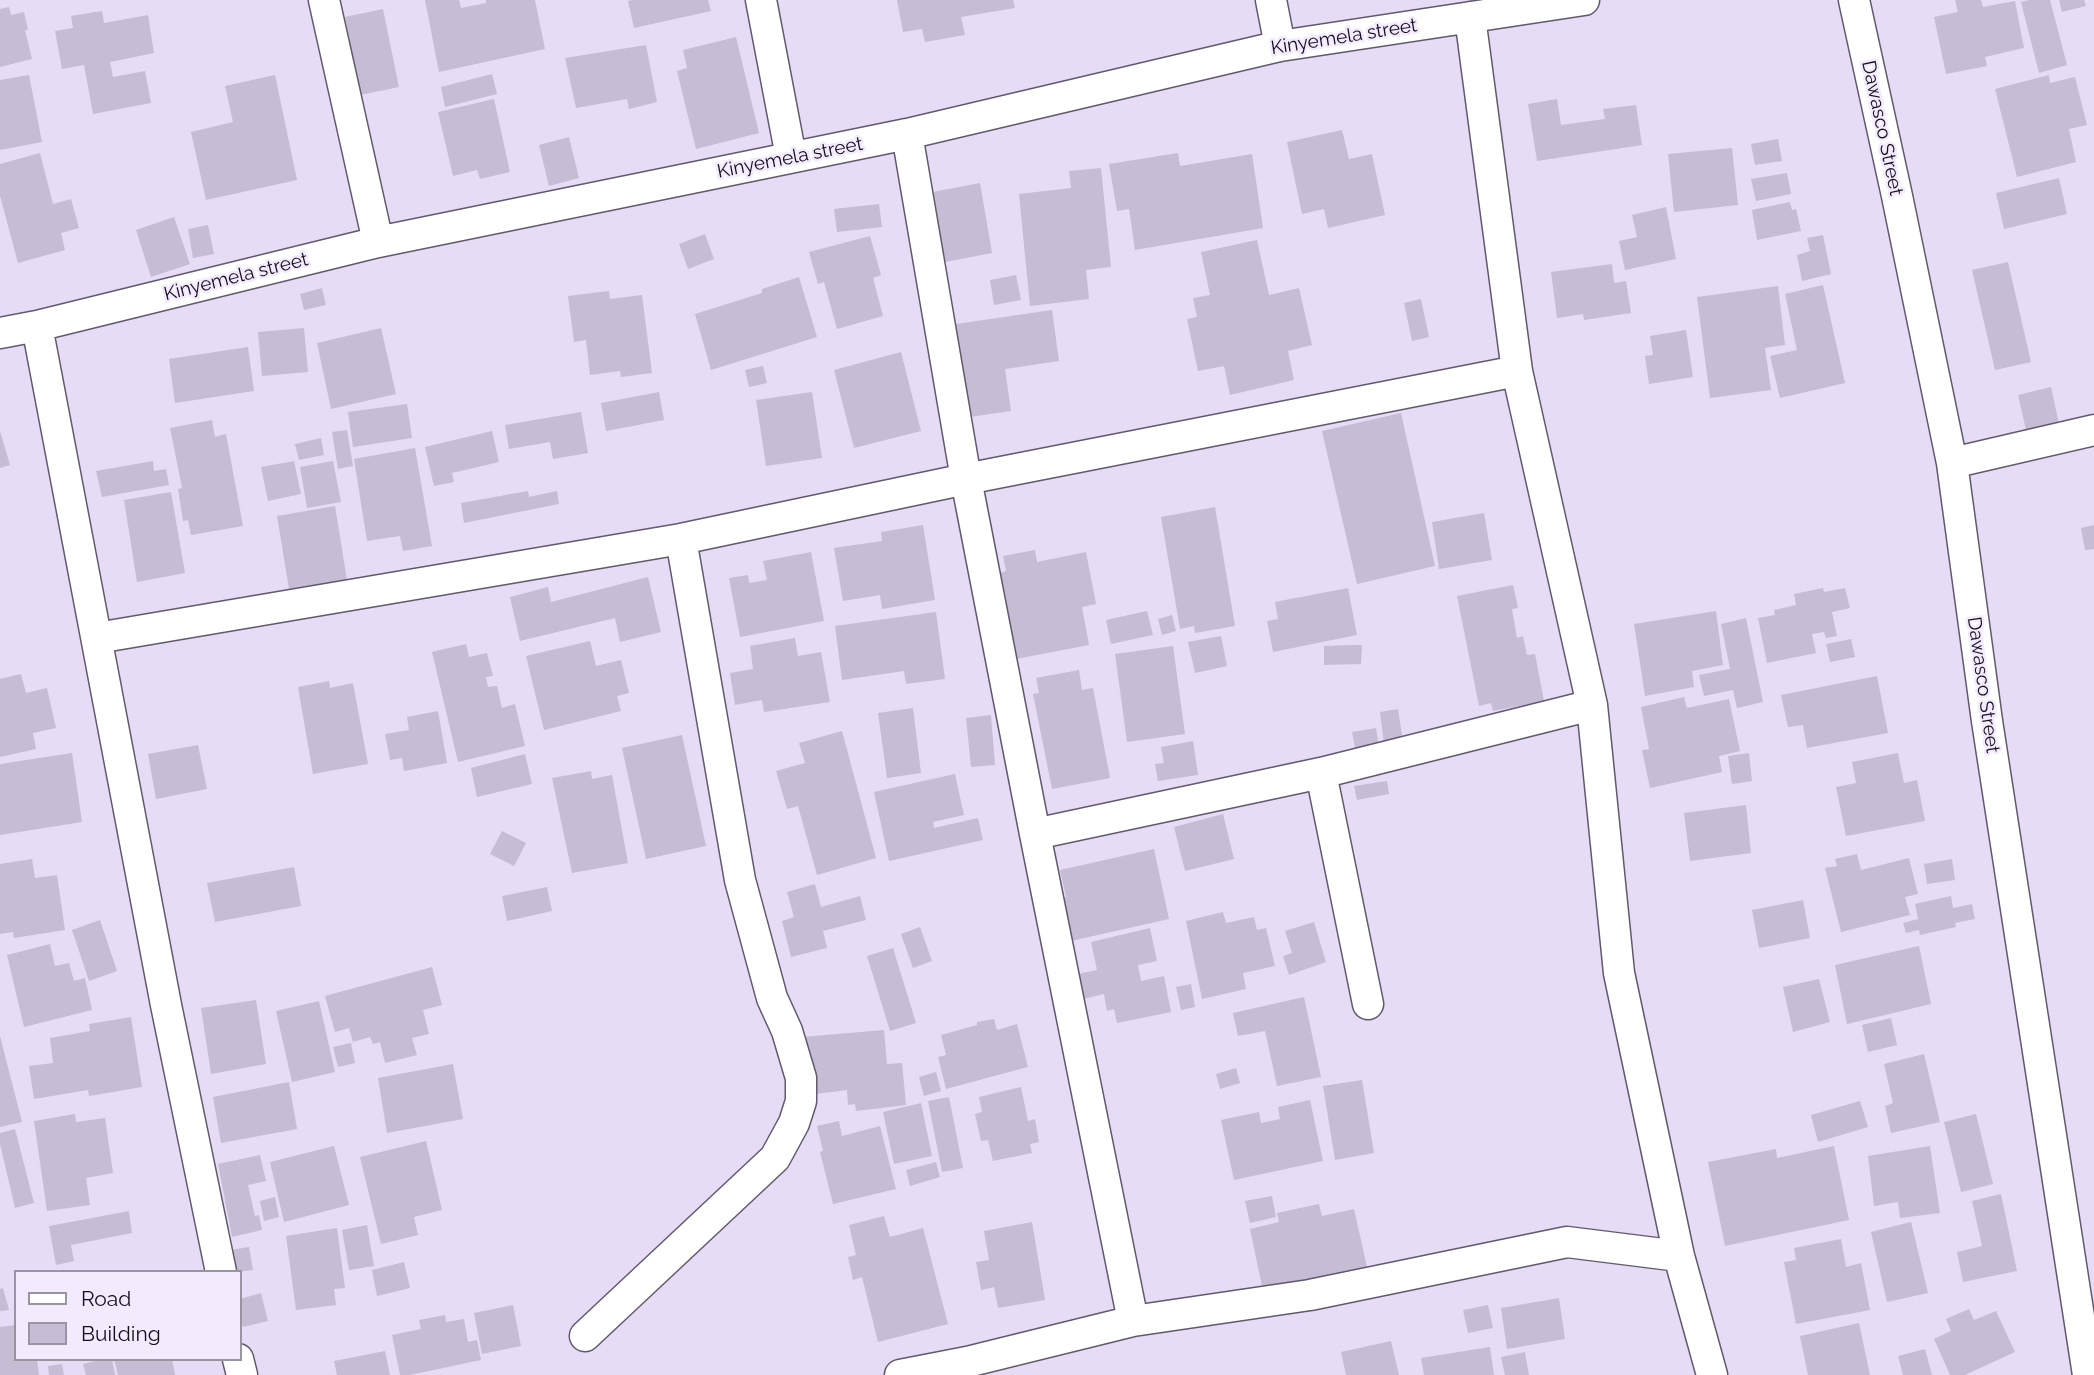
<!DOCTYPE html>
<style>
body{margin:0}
#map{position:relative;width:2094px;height:1375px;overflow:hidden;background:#e6dcf5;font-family:Raleway,sans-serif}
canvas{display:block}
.legend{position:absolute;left:14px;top:1270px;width:228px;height:91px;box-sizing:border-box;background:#f3eafe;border:2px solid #9a93a2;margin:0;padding:9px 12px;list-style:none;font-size:21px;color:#141019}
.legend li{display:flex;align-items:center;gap:14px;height:35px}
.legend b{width:35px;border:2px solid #9a93a2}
</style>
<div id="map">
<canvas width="2094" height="1375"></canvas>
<ul class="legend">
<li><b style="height:9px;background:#fff"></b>Road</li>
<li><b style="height:19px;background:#c6bcd4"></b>Building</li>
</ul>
</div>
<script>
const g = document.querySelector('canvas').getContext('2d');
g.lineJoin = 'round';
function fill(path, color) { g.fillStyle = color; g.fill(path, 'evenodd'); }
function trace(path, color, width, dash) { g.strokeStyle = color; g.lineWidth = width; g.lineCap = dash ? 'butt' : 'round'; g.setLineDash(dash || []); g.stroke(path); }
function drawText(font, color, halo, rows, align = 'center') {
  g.font = font + ' Raleway,sans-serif'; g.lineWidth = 5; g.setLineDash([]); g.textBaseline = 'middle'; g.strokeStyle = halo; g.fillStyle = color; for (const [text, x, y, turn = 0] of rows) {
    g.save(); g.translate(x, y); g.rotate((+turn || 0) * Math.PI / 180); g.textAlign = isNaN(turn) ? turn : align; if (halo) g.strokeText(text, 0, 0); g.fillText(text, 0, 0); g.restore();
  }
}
fill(new Path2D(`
 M425,0H459L461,8L486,3V0H535L545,49L439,72Z
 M633,0H708L711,11L634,28L628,1Z
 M897,0H1013L1015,8L961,17L965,35L925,42L922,29L903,32Z
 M1955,0H1981L1983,7L2015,1L2024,48L1985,57L1987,66L1946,74L1934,17L1958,12Z
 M2029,0H2050L2067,65L2039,73L2021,2Z
 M2059,0H2084L2086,6L2062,12Z
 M9,7L11,15L24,12L28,30H25L32,59L0,67V9Z
 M383,9L399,87L360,95L345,17Z
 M102,11L104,23L148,15L154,53L110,62L113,77L145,71L151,103L93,114L84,65L62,69L55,31L73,28L71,16Z
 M736,37L759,133L696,149L677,71L687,68L683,50Z
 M646,45L657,102L629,109L627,99L576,108L565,58Z
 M492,74L497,94L445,107L441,87Z
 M29,75L42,142L0,150V80Z
 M275,75L297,180L206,200L191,132L233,122L225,86Z
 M2049,75L2050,83L2075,77L2087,125L2069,129L2076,162L2017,177L1995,89Z
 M494,99L510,172L480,179L477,170L453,176L438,112Z
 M1557,99L1561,125L1605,119L1603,109L1636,105L1642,145L1537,161L1528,104Z
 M1342,130L1349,159L1372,154L1385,215L1328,228L1324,209L1302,214L1287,142Z
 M569,137L579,178L549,186L539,145Z
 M1778,139L1782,161L1755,165L1751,144Z
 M1732,148L1738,205L1674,212L1668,154Z
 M40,153L53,204L71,199L79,228L61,233L65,250L18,263L0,196V164Z
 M1178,153L1180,166L1252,154L1263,228L1135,250L1129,209L1117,211L1109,164Z
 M1101,168L1111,267L1086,270L1089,299L1030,306L1019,194L1071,188L1069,171Z
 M1787,173L1791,194L1756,201L1751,179Z
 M2059,178L2067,214L2004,229L1996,193Z
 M980,183L992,253L945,262L933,192Z
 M1790,202L1792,210L1796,209L1801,231L1757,240L1752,210Z
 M879,204L882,227L837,232L834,209Z
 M1666,207L1676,259L1625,270L1619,241L1637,237L1632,215Z
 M174,217L190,264L151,277L136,230Z
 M208,225L214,254L193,258L188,229Z
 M705,234L714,259L688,269L679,244Z
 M1823,235L1831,274L1802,281L1797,255L1810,251L1807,238Z
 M870,236L881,275L873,278L883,316L837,329L824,282L818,284L809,252Z
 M1257,240L1269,295L1299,288L1312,345L1288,351L1294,380L1230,395L1224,366L1198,371L1187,319L1197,317L1193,298L1210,295L1201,252Z
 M2008,262L2031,362L1995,370L1972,270Z
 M1612,264L1614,283L1626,281L1631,313L1584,320L1583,314L1557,318L1551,272Z
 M1016,275L1021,300L994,305L990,280Z
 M799,277L817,337L711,370L695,314L762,293V289Z
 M1823,285L1845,383L1780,398L1770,356L1797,350L1785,294Z
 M1778,286L1785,345L1765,348L1771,390L1710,398L1697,297Z
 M322,288L326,305L304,310L300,294Z
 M609,291L610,299L642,295L652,373L621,377L620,371L590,375L586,340L574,342L568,296Z
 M1421,299L1429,337L1412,341L1404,303Z
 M1052,310L1059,361L1005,369L1011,411L963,418L949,325Z
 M304,328L308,372L262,376L258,332Z
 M381,328L396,394L331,409L317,343Z
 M1686,330L1693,377L1649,384L1645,356L1653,355L1650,336Z
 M248,347L254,391L175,403L169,359Z
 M901,352L921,431L854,448L834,370Z
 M763,366L767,383L749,387L745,370Z
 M2051,387L2059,424L2026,430L2018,395Z
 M659,392L664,420L606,431L601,403Z
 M812,392L822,458L766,466L756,400Z
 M407,404L412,438L353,447L348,412Z
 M581,412L588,453L553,459L550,442L509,449L505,425Z
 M1401,413L1435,566L1357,584L1322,431Z
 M212,420L215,437L226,434L243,526L191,535L188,520L183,521L178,489L182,488L170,428Z
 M347,430L353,466L338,469L332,432Z
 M0,431L10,465L0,468Z
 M492,431L499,462L452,473L454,482L434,486L425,447Z
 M321,438L324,455L299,460L295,444Z
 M415,448L432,546L403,551L400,536L367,541L354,459Z
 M153,461L154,471L166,469L169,485L102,497L96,471Z
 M294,461L301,494L268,501L261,467Z
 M333,461L341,502L307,508L300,467Z
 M528,491L529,497L557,491L559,504L464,523L461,503Z
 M171,492L185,573L137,582L124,500Z
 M335,506L347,580L289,589L277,516Z
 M1215,507L1235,626L1195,633L1194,626L1180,629L1161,517Z
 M1484,513L1492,560L1439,569L1432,522Z
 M923,525L935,600L882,609L880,595L843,601L834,548L882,541L881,532Z
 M2094,525V549L2085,550L2081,528Z
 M1035,550L1037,562L1086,552L1096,604L1082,607L1089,645L1016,659L1000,573L1006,571L1003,556Z
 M811,552L824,621L740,637L729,578L748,575L749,583L767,580L763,561Z
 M648,577L661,632L620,642L615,618L520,641L510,597L548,587L551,602Z
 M1513,585L1518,608L1512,609L1517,638L1523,636L1527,655L1535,654L1544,701L1493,711L1491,703L1479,706L1457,596Z
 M1348,588L1357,635L1273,652L1267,621L1278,619L1275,602Z
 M1823,588L1824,592L1845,588L1850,608L1832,612L1837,636L1826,638L1824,632L1812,634L1816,653L1767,663L1758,618L1775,615L1774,610L1796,605L1794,594Z
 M1147,611L1153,635L1111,644L1106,620Z
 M1716,611L1723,665L1692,671L1694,687L1645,696L1634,624Z
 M936,612L945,679L906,684L904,671L842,680L835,626Z
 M1172,615L1176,631L1162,635L1158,619Z
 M1746,618L1763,702L1737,708L1733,690L1704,696L1699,675L1730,669L1721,624Z
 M1221,636L1227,666L1195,673L1188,642Z
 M795,638L798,656L821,652L830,702L764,712L762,700L735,705L730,673L753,669L750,646Z
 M1851,639L1855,657L1830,662L1826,644Z
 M590,641L596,666L621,660L629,693L617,696L621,711L544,730L526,656Z
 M466,644L469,657L487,653L493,676L486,677L488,687L497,686L502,708L515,704L525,746L458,762L432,652Z
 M1350,645H1362L1361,664L1324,665V646Z
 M1173,646L1185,734L1127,742L1115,654Z
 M1079,670L1082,690L1093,688L1110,778L1052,789L1033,694L1039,693L1036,678Z
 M21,674L26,693L47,688L56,728L33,733L36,749L0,757V679Z
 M1877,676L1888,733L1807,748L1803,725L1788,727L1781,695Z
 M329,681L330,688L353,683L368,764L313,774L298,687Z
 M1684,697L1687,708L1729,699L1740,751L1719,756L1722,772L1650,788L1642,750L1649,749L1641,707Z
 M913,708L921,773L887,778L878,713Z
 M1398,709L1403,741L1384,744L1380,712Z
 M438,711L447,763L404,771L402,758L390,760L385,734L409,730L407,717Z
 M991,715L995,765L971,767L966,718Z
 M1376,728L1379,748L1356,752L1352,732Z
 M842,731L876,858L817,875L798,806L787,809L776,771L805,763L799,743Z
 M682,735L706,846L646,859L622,748Z
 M1193,741L1198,775L1158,781L1155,764L1164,763L1161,747Z
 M198,745L207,789L156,799L148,754Z
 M72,753L82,822L0,835V764Z
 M1749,753L1752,781L1732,784L1728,756Z
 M1898,753L1904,783L1917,780L1925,821L1846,836L1836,787L1856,783L1852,762Z
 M525,754L532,784L477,797L471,768Z
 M591,771L592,779L612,775L628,863L572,873L552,778Z
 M955,774L964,815L933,822L934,828L978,818L983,840L889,861L874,792Z
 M1387,781L1389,794L1357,800L1354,786Z
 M1746,805L1751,853L1690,861L1684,813Z
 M1223,814L1234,859L1185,871L1174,827Z
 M502,831L526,843L514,866L490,854Z
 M1154,849L1169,919L1071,941L1061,898L1066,897L1060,870Z
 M1857,854L1861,870L1909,858L1918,894L1905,897L1910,915L1841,932L1825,868L1837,866L1835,859Z
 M32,859L35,878L57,875L65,930L14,938L13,932L0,934V864Z
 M1952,859L1955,880L1927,884L1924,864Z
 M294,867L301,906L215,922L207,883Z
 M815,884L821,907L860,896L866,920L823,931L827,948L791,957L782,921L794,917L787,892Z
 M547,887L552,911L507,921L502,896Z
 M1951,896L1953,908L1972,904L1975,919L1955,923L1956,927L1920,935L1919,930L1906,933L1903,923L1918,919L1915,904Z
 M1803,900L1810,938L1759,948L1752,910Z
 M1223,912L1226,923L1254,917L1257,930L1266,928L1275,966L1243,973L1246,989L1202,999L1186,921Z
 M100,920L117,971L89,981L72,930Z
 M1314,922L1326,962L1289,975L1283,956L1292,953L1285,931Z
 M920,927L932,961L913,968L901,934Z
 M1150,928L1157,961L1138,965L1141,981L1164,976L1171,1012L1117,1023L1114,1009L1107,1011L1104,994L1083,999L1078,974L1097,970L1091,942Z
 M50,944L55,966L69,963L74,981L85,978L92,1010L24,1027L7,955Z
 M1919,946L1931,1004L1847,1024L1835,965Z
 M893,948L916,1023L890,1031L867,956Z
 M432,967L442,1005L423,1010L429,1034L412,1038L417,1055L385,1063L380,1042L373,1044L370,1037L353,1042L349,1028L335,1032L325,996Z
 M1819,979L1830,1022L1793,1032L1783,987Z
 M1191,984L1195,1007L1181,1010L1176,987Z
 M1304,997L1321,1077L1277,1086L1265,1031L1238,1036L1233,1013Z
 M256,1000L266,1064L211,1074L201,1008Z
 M319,1001L335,1072L292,1082L276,1011Z
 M131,1017L142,1087L89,1096L88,1090L34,1099L29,1066L53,1063L50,1038L90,1031L89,1024Z
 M1891,1018L1897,1045L1868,1052L1862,1025Z
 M994,1019L997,1030L1017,1024L1028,1067L946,1089L938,1057L946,1055L941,1035L977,1025V1022Z
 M884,1030L887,1064L902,1063L906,1105L856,1111L855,1104L848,1105L847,1090L808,1095L802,1037Z
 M0,1036L22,1122L0,1127Z
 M351,1043L355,1063L338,1067L333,1047Z
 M1924,1054L1940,1122L1891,1133L1885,1106L1893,1103L1884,1064Z
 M453,1064L463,1119L387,1133L378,1078Z
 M1236,1068L1240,1083L1220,1089L1216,1074Z
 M936,1072L941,1091L924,1096L919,1077Z
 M1362,1080L1374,1153L1335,1160L1323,1086Z
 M289,1082L297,1129L221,1143L213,1097Z
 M1021,1087L1028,1121L1035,1119L1039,1142L1030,1144L1032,1153L993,1161L988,1140L981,1141L975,1114L982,1112L979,1097Z
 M949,1097L963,1168L942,1172L928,1101Z
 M1310,1100L1323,1161L1234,1180L1221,1120L1259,1112L1261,1123L1280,1119L1278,1107Z
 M1860,1101L1868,1127L1818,1142L1811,1115Z
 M921,1103L932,1156L894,1164L883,1112Z
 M75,1114L76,1122L105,1118L113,1173L86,1178L90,1205L47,1211L34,1121Z
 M1976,1114L1993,1184L1961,1192L1944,1122Z
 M839,1121L842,1136L880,1126L896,1189L833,1204L820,1152L823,1151L817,1126Z
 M15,1129L34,1203L15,1208L0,1144V1133Z
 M426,1141L442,1210L414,1217L418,1235L381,1244L360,1157Z
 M334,1146L349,1205L284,1222L270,1162Z
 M1834,1146L1849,1220L1725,1246L1708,1162L1776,1149L1777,1158Z
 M1930,1146L1940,1213L1900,1218L1898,1202L1874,1206L1868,1156Z
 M260,1155L266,1181L248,1185L255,1216L259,1215L262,1230L232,1237L218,1164Z
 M936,1162L940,1177L910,1186L906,1170Z
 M2001,1194L2017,1271L1963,1282L1957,1252L1982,1246L1972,1201Z
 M1272,1196L1276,1217L1250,1223L1245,1201Z
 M275,1197L279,1217L264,1221L260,1201Z
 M1319,1204L1322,1216L1354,1209L1367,1267L1263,1291L1250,1229L1279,1222L1277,1213Z
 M129,1211L132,1233L71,1245L74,1261L56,1265L49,1226Z
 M884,1216L890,1237L923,1228L948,1324L878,1342L862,1277L853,1280L848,1257L856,1255L849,1225Z
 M1032,1222L1045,1300L998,1308L994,1287L981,1290L976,1262L989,1260L984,1231Z
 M1911,1222L1928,1293L1887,1302L1871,1232Z
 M367,1225L374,1266L349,1270L342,1230Z
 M337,1228L345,1288L334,1289L336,1305L296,1310L286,1236Z
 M1841,1239L1846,1267L1861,1263L1870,1310L1796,1324L1784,1262L1796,1260L1794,1248Z
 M249,1247L253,1270L235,1272L231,1250Z
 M404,1262L410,1288L377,1296L372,1270Z
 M3,1288L9,1310L0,1311V1289Z
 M261,1293L268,1321L243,1327L240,1315V1299Z
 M1559,1298L1565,1339L1507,1349L1501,1308Z
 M513,1305L521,1346L482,1354L474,1313Z
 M1488,1305L1493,1328L1468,1333L1463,1310Z
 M1969,1309L1974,1320L1996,1311L2015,1352L1965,1375H1950L1934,1339L1951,1331L1946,1319Z
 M445,1315L446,1322L464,1319L468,1342L477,1340L481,1360L410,1375H400L392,1335L421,1329L419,1320Z
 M1859,1323L1870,1375H1808L1800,1336Z
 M16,1325V1359H37L39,1375H0V1327Z
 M1391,1341L1399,1375H1346L1341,1352Z
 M1490,1347L1494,1375H1424L1421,1358Z
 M1925,1349L1932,1375H1903L1898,1356Z
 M385,1351L390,1375H337L334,1361Z
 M1525,1352L1529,1375H1505L1501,1357Z
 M104,1359H112L115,1375H86L83,1364Z
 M114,1359H172L175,1375H118Z
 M62,1364L64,1375H49L48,1366Z`), '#c6bcd4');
const minor = new Path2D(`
 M324,0L378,242
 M761,0L791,157
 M1271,0L1280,46
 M1854,0L1897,196L1952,463L1987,721L2088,1375
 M1470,17L1517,371L1592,705L1619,973L1679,1256L1712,1375
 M907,134L966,479L1035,834L1133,1321
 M37,326L166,1005L221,1272
 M0,333L37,326L378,242L907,134L1280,46L1584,0
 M1952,463L2094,430
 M97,638L681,539L966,479L1517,371
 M1321,773L1368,1004
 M1035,834L1321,773L1592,705
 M585,1336L775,1158L794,1123L801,1101V1078L787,1031L772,998L740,880L681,539
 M238,1359L242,1375
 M900,1375L967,1362L1133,1321L1310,1295L1567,1242L1679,1256`);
trace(minor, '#62596e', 33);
trace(minor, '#fff', 30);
drawText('19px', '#141019', '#f3eafe', [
 ["Kinyemela street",1344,37,-9],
 ["Dawasco Street",1882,128,78],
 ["Kinyemela street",790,158,-11],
 ["Kinyemela street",236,277,-14],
 ["Dawasco Street",1983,685,82]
]);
</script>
